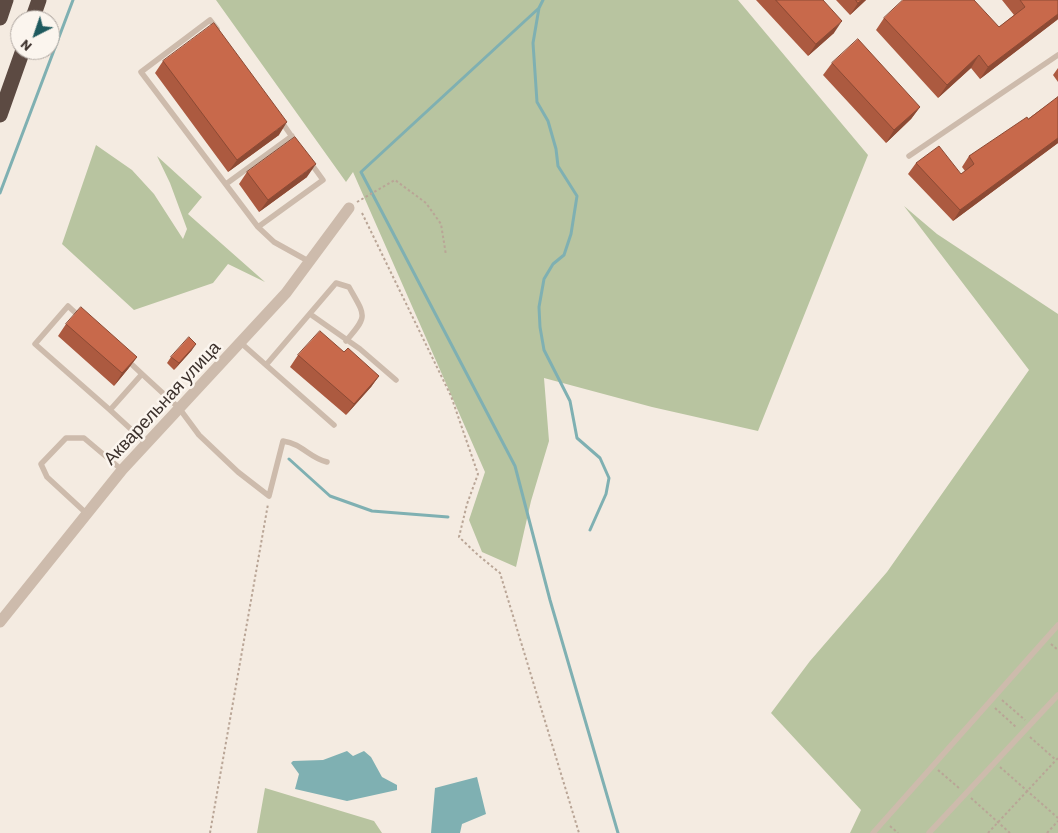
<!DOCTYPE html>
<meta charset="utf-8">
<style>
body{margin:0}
#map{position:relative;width:1058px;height:833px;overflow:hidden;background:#f4ebe1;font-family:Barlow,sans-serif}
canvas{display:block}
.north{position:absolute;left:10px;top:10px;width:50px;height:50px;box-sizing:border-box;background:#fbf5ee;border:1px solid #aea6a0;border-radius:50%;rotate:221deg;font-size:14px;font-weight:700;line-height:20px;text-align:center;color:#3b302b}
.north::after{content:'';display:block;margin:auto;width:18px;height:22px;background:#1f5a5e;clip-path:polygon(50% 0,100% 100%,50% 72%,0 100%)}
</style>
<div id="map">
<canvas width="1058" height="833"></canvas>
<div class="north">N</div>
</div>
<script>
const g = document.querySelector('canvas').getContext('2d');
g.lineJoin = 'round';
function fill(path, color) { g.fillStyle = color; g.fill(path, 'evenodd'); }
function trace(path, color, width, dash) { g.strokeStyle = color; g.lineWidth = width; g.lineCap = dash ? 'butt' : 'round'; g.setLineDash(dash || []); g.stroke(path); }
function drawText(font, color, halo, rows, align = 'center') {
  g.font = font + ' Barlow,sans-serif'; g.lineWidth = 5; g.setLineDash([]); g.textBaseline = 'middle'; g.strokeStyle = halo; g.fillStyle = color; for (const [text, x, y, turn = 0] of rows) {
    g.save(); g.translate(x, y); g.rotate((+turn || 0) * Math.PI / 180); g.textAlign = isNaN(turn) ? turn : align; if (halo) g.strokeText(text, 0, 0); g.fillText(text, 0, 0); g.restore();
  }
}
fill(new Path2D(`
 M216,0H738L868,155L758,431L652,407L544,378L549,441L531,501L516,567L482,552L469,520L485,472L353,172L346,182Z
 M96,145L132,170L154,194L183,239L187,229L170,183L157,156L202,197L188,214L265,282L228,264L213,283L134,310L62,244Z
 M904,206L937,234L1058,314V833H850L861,810L771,713L810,661L887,572L1029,370Z
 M265,788L374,821L382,833H257Z`), '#b8c4a0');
fill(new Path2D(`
 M347,751L353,756L364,751L371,757L382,777L397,785V790L347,801L295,789L299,774L291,763L293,761L323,760Z
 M477,777L486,814L462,824L460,833H431L435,788Z`), '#7fb0b2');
trace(new Path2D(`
 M543,0L539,8L533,43L537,102L548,121L556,149L558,166L577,196L571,234L564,255L553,264L544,279L539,307L540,327L544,350L570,401L577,438L600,458L609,478L606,494L590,530
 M539,8L361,172L515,466L550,600L618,833
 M0,193L73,0
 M289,459L330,496L372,511L448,517`), '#7fb0b2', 3);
trace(new Path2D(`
 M357,202L395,180L426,203L441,224L446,255
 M362,213L451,396L478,474L467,504L459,537L478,555L500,573L579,833
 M1051,644L1058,650
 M1002,700L1025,720
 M995,708L1017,728
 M1030,737L1056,760
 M1000,767L1058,818
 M938,770L959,788
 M971,798L1010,833
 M890,826L898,833
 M210,833L268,504
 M988,833L1058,758
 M1047,833L1058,821`), '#b9a596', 2, [2.5, 2.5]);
trace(new Path2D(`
 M217,29L210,20L141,72L258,227L274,242L310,262
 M281,121L297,144
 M909,156L1058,55
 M226,184L292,136
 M258,227L323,180L310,162
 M310,314L360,349L396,380
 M81,318L68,306L35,344L110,410
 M241,343L334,425
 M126,359L142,374
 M266,365L336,283L349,287C365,316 369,315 346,341
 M146,443L110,410L142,374L179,408L199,435L238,472L269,496L283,441C303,444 308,457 327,462
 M86,513L47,477L41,464L66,438H84L122,470
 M873,833L1058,625
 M929,833L1058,695`), '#cdbbac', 5.5);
trace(new Path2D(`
 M0,622L122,470L286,293L349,208`), '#cdbbac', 11);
trace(new Path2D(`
 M0,18L6,0
 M32,20L39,0
 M0,115L23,50`), '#5c4a42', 15);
fill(new Path2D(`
 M756,0H823L834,33L808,56Z
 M836,0H866L850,15Z
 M1002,0H1058V19L980,79L971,68L938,98L876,30L884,18L999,27L1014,15Z
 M163,61L279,135L228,172L155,73Z
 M832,63L920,107L911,119L886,143L823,75Z
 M1058,68V82L1053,75Z
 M1058,97V143L953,221L908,174L916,163L961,174L965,171L962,167L969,156L1028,119Z
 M247,172L307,177L259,212L239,184Z
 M66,324L137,357L128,369L114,386L58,336Z
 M192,350L174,370L167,363L171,357Z
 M344,352L379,376L371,387L346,415L290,367L298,355Z`), '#ac5a40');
fill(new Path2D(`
 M862,0H866L850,15L858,3Z
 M1058,14V19L1057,20L980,79L988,67Z
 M842,21L834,33L808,56L816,44Z
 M979,55L971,68L938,98L947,85Z
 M920,107L911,119L886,143L894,130Z
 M287,122L279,135L228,172L237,160Z
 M1058,138V143L953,221L960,210Z
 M316,164L307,177L259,212L268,200Z
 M196,344L192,350L174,370L179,363Z
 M137,357L128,369L114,386L122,373Z
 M379,376L371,387L346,415L354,404Z`), '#8c4a34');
const building = new Path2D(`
 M776,0H823L842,21L816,44Z
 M856,0H862L858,3Z
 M903,0H974L999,27L1025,7L1020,0H1058V14L988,67L979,55L947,85L884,18Z
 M214,23L287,122L237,160L163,61Z
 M858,39L920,107L894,130L832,63Z
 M1058,97V138L960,210L916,163L939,146L961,174L974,164L969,156L1027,117L1028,119Z
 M295,137L316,164L268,200L247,172Z
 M81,307L137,357L122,373L66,324Z
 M320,331L344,352L348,348L379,376L354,404L298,355Z
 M189,337L196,344L179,363L171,357Z`);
fill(building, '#c8694b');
trace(building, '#8c4a34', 1);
drawText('18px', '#3b302b', '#fbf5ee', [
 ["Акварельная улица",162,403,-47]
]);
</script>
